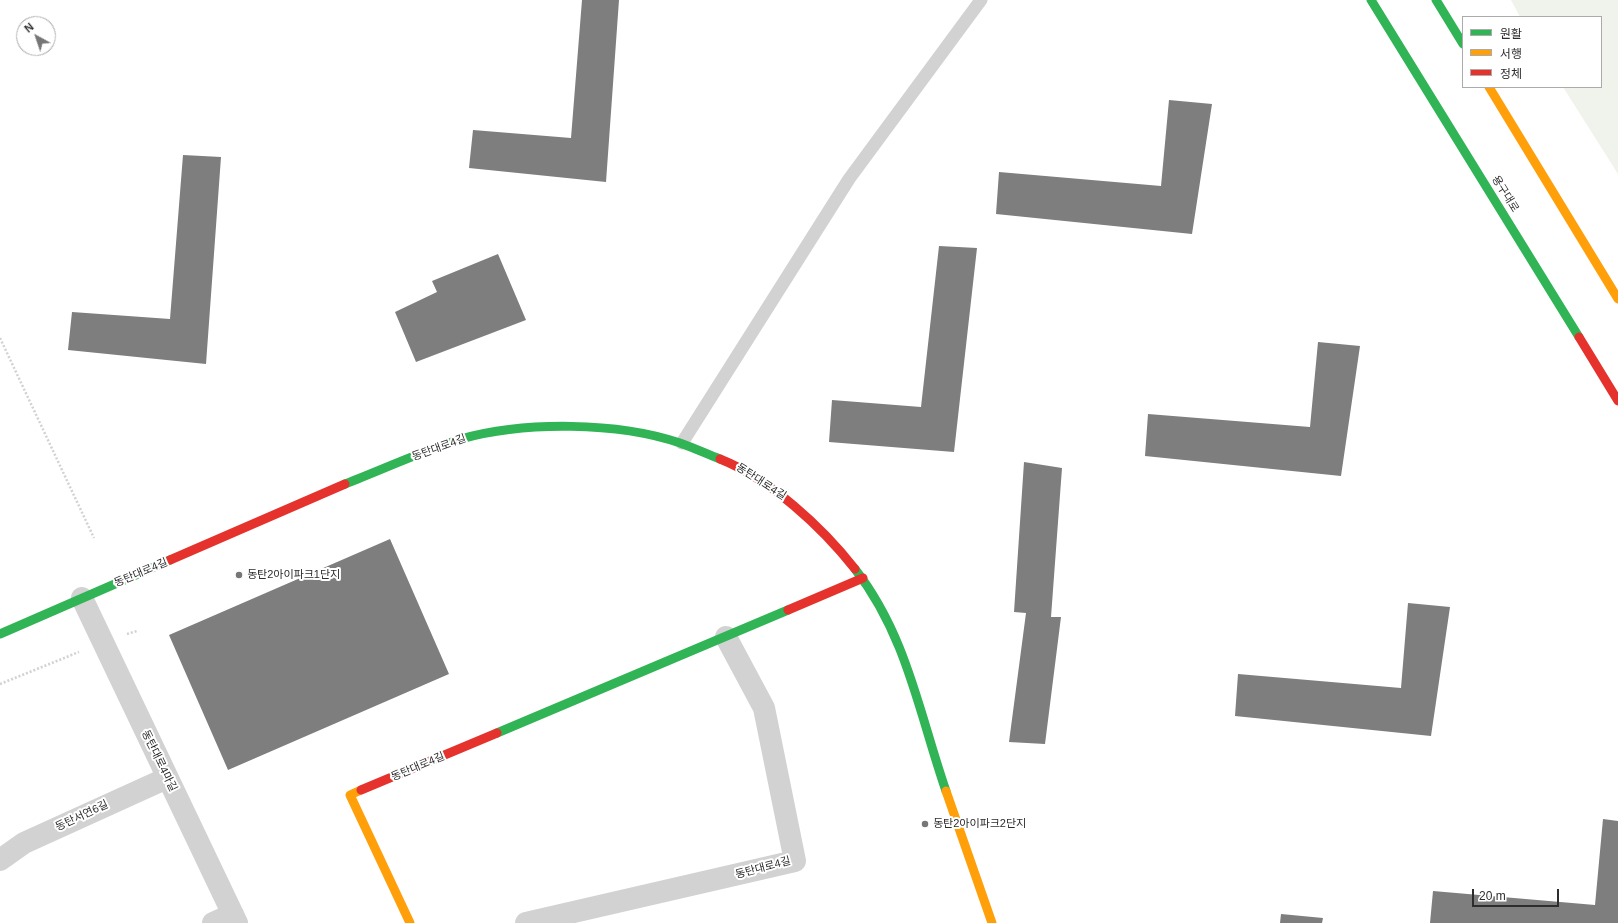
<!DOCTYPE html>
<meta charset="utf-8">
<style>
body{margin:0}
#map{position:relative;width:1618px;height:923px;overflow:hidden;background:#fff;font-family:Helvetica,"Noto Sans KR",sans-serif}
canvas{display:block}
.legend{position:absolute;left:1462px;top:16px;width:140px;height:72px;box-sizing:border-box;background:#fff;border:1px solid #ababab;margin:0;padding:5px 7px;list-style:none;font-size:12px;color:#2d2d2d}
.legend li{display:flex;align-items:center;gap:8px;height:20px}
.legend b{width:20px;border:1px solid #ababab}
.north{position:absolute;left:16px;top:16px;width:40px;height:40px;box-sizing:border-box;background:#fff;border:1px solid #ababab;border-radius:50%;rotate:320deg;font-size:11px;font-weight:700;line-height:16px;text-align:center;color:#2d2d2d}
.north::after{content:'';display:block;margin:auto;width:14px;height:18px;background:#767676;clip-path:polygon(50% 0,100% 100%,50% 72%,0 100%)}
.scale{position:absolute;left:1472px;top:889px;width:87px;height:18px;box-sizing:border-box;border:2px solid #2d2d2d;border-top:0;padding-left:5px;font-size:12px;line-height:14px;white-space:nowrap;color:#2d2d2d;-webkit-text-stroke:3px #fff;paint-order:stroke}
</style>
<div id="map">
<canvas width="1618" height="923"></canvas>
<ul class="legend">
<li><b style="height:5px;background:#30b455"></b>원활</li>
<li><b style="height:5px;background:#ff9f0a"></b>서행</li>
<li><b style="height:5px;background:#e5322d"></b>정체</li>
</ul>
<div class="north">N</div>
<div class="scale">20 m</div>
</div>
<script>
const g = document.querySelector('canvas').getContext('2d');
g.lineJoin = 'round';
function fill(path, color) { g.fillStyle = color; g.fill(path, 'evenodd'); }
function trace(path, color, width, dash) { g.strokeStyle = color; g.lineWidth = width; g.lineCap = dash ? 'butt' : 'round'; g.setLineDash(dash || []); g.stroke(path); }
function drawText(font, color, halo, rows, align = 'center') {
  g.font = font + ' Helvetica,"Noto Sans KR",sans-serif'; g.lineWidth = 4; g.setLineDash([]); g.textBaseline = 'middle'; g.strokeStyle = halo; g.fillStyle = color; for (const [text, x, y, turn = 0] of rows) {
    g.save(); g.translate(x, y); g.rotate((+turn || 0) * Math.PI / 180); g.textAlign = isNaN(turn) ? turn : align; if (halo) g.strokeText(text, 0, 0); g.fillText(text, 0, 0); g.restore();
  }
}
fill(new Path2D(`
 M1511,0H1618V174L1563,87H1601V17H1520Z`), '#f0f3eb');
fill(new Path2D(`
 M582,0H619L606,182L469,168L473,130L571,138Z
 M1169,100L1212,104L1192,234L996,214L999,172L1161,186Z
 M183,155L221,157L206,364L68,350L72,312L170,319Z
 M939,246L977,248L954,452L829,442L832,400L921,407Z
 M498,254L526,320L416,362L395,312L437,292L432,281Z
 M1318,342L1360,346L1341,476L1145,456L1148,414L1310,427Z
 M1024,462L1062,468L1051,617H1061L1045,744L1009,742L1026,613L1014,612Z
 M390,539L449,674L228,770L169,635Z
 M1408,603L1450,607L1431,736L1235,716L1238,674L1401,688Z
 M1603,819L1618,821V923H1430L1433,891L1595,905Z
 M1281,914L1323,918L1322,923H1280Z`), '#7e7e7e');
trace(new Path2D(`
 M0,338L94,538
 M127,634L137,631
 M0,684L79,652`), '#d2d2d2', 2.5, [2, 2]);
trace(new Path2D(`
 M682,443L849,179L981,0`), '#d2d2d2', 13);
trace(new Path2D(`
 M82,598L237,923
 M0,860L24,843L167,778
 M213,923L233,914
 M526,923L795,861L764,708L726,637`), '#d2d2d2', 22);
trace(new Path2D(`
 M1371,0L1579,337
 M1436,0L1463,44
 M345,484C384,469 422,451 461,439C525,421 618,422 680,443C694,448 707,454 720,459
 M855,569C907,636 919,713 946,791
 M0,634L170,560
 M497,733L788,610`), '#30b455', 9);
trace(new Path2D(`
 M1489,87L1618,299
 M361,790L350,795L410,923
 M946,791L992,923`), '#ff9f0a', 9);
trace(new Path2D(`
 M1579,337L1618,401
 M720,459C770,479 822,527 855,569
 M170,560L345,484
 M788,610L863,578
 M361,790L497,733`), '#e5322d', 9);
for (const [x, y, r, color] of [
 [239,575,4,"#767676"],
 [925,824,4,"#767676"]
]) { const dot = new Path2D(); dot.arc(x, y, r, 0, 2 * Math.PI); g.fillStyle = color; g.fill(dot); trace(dot, '#fff', 1.5); }
drawText('11px', '#2d2d2d', '#fff', [
 ["용구대로",1505,194,58],
 ["동탄대로4길",439,448,-20],
 ["동탄대로4길",761,482,33],
 ["동탄대로4길",141,573,-23],
 ["동탄대로4마길",159,761,64],
 ["동탄대로4길",418,767,-23],
 ["동탄서연6길",82,816,-25],
 ["동탄대로4길",763,868,-15]
]);
drawText('11px', '#2d2d2d', '#fff', [
 ["동탄2아이파크1단지",247,575],
 ["동탄2아이파크2단지",933,824]
], 'left');
</script>
